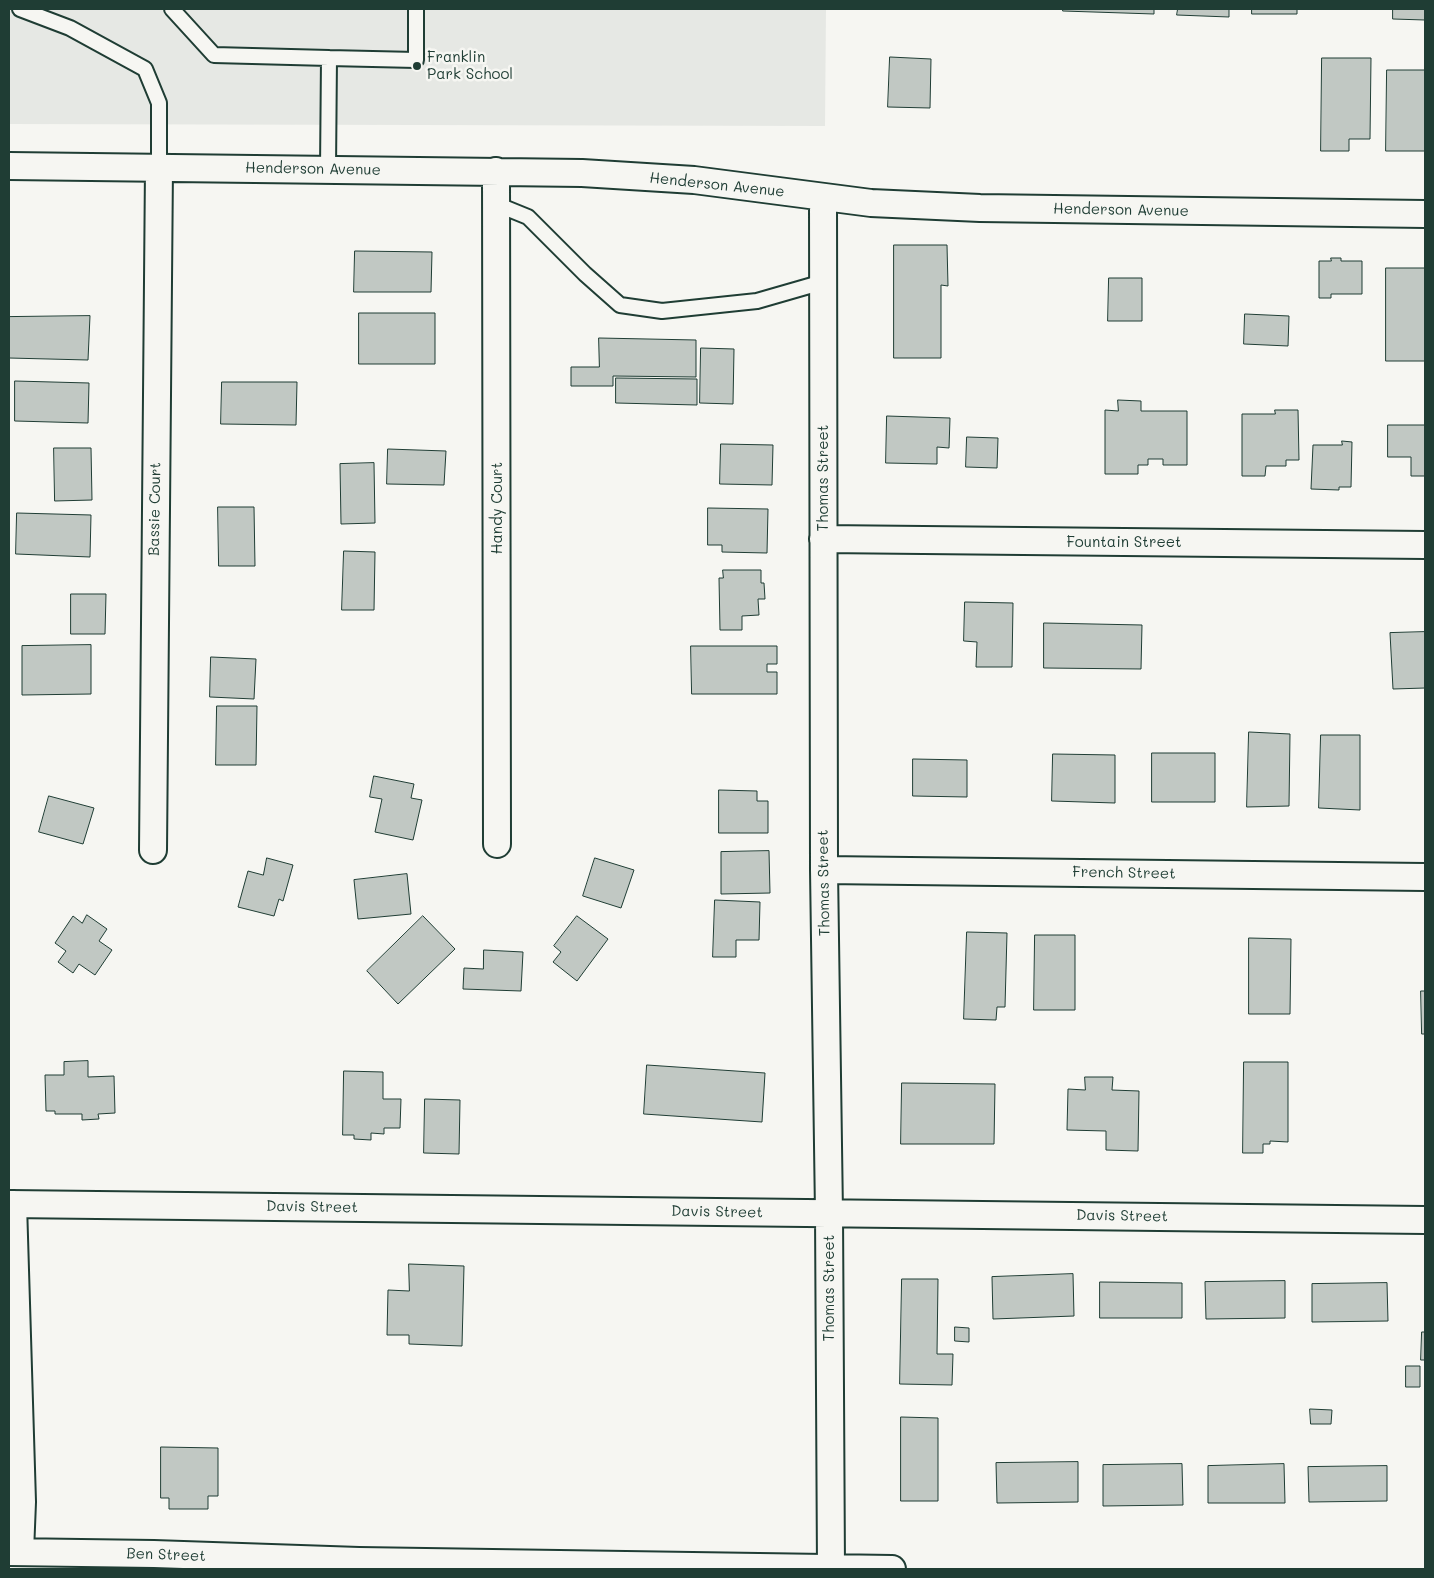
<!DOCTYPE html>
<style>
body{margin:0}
#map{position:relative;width:1434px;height:1578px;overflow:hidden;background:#f6f6f2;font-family:Mali,sans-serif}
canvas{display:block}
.frame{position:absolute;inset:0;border:10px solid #1f3d34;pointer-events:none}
</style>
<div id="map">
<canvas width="1434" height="1578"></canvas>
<div class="frame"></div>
</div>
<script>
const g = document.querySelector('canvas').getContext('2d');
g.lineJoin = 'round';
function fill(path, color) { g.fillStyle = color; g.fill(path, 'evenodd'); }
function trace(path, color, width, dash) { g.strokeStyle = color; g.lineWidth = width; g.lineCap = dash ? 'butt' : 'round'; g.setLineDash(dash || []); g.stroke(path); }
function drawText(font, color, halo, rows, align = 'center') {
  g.font = font + ' Mali,sans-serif'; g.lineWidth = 5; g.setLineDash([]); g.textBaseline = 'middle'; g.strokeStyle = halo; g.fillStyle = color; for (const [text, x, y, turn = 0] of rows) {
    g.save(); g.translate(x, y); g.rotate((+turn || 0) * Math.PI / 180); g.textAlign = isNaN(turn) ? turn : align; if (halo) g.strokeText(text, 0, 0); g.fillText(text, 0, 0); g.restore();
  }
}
fill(new Path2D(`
 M9,9H826L825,126L9,124Z`), '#e6e8e4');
const building = new Path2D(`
 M1063,9H1154V14L1063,11Z
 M1178,9H1229V17L1177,15Z
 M1252,9H1297V14H1252Z
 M1393,9H1425V20L1393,19Z
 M890,57L931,59L930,108L888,107Z
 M1322,58H1371L1370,139H1349V151H1321Z
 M1387,70H1425V151H1386Z
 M894,245H947L948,286L941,285V358H894Z
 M355,251L432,252L431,292H354Z
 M1331,258H1341V261H1362V294H1331V298H1319V261H1331Z
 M1386,268H1425V361H1386Z
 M1109,278H1142V321H1108Z
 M359,313H435V364H359Z
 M1245,314L1289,316L1288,346L1244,344Z
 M90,316L88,360L9,358V317Z
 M599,338L696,340V377L613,376V386H571V367H599Z
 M701,348L734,349L733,404L700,403Z
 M616,378L697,379V405L616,403Z
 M15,381L89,383L88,423L15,421Z
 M222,382H297L296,425L221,424Z
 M1118,400L1141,401V411H1187V465H1163V459H1148V465H1138V474H1105V410L1118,411Z
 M1275,410H1298L1299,460H1286V466H1266L1265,476H1242V414H1275Z
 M887,416L950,418L949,448L937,447V464L886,463Z
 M1388,425H1425V476H1411V457H1388Z
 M967,437L998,438L997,468L966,467Z
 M1342,441L1352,442L1351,487H1339V490L1311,489L1313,445H1342Z
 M721,444L773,445L772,485L720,484Z
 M54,448H91L92,500L55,501Z
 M388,449L446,451L444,485L387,484Z
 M374,463L375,523L341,524L340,464Z
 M218,507H254L255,566H219Z
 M708,508L768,509L767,553L722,552V545H708Z
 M17,513L91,515L90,557L16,554Z
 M344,551L375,552L374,610H342Z
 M723,570H761V583H764L765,599H758L759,615L742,616V630H720L719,578H723Z
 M71,594H106L105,634H71Z
 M965,602L1013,603L1012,667H976L977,642L964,641Z
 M1044,623L1142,625L1141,669L1044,668Z
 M1425,632V688L1393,689L1390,633Z
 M91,645V694L22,695V646Z
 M691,646H777V664H767V672H777V694H692Z
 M211,657L256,659L254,699L210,697Z
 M217,706H257L256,765H216Z
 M1249,732L1290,734L1289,806L1247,807Z
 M1321,735H1360V810L1319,808Z
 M1152,753H1215V802H1152Z
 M1053,754L1115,755V803L1052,801Z
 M913,759L967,760V797L913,796Z
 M374,776L414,784L411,798L422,800L413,840L375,832L382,799L370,797Z
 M719,790L757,791V801H768V833H719Z
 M49,796L94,808L83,844L39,832Z
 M769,851L770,893L721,894V852Z
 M267,858L293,865L283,901L279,899L274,916L238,907L248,871L263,875Z
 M595,858L634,870L621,908L583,896Z
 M407,874L411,914L358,919L354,880Z
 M715,900L760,902L759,940H736V957H713Z
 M87,915L107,929L99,941L112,950L95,975L79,964L73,973L58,962L66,951L55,943L73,916L82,923Z
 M423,916L455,949L398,1004L367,971Z
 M577,916L608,939L577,981L553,962L561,952L554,946Z
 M967,932L1007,933L1005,1007H997L996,1020L964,1019Z
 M1035,935H1075V1010H1034Z
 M1249,938L1291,939L1290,1014H1249Z
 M484,950L523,952L521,991L463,989L464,968L483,969Z
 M1421,991H1425V1034H1422Z
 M88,1061V1077L114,1076L115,1113L98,1114L99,1119L82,1120V1114H55V1111H46L45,1075H64V1062Z
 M1244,1062H1288V1142L1270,1141V1144H1263V1153H1243Z
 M647,1065L765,1073L762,1122L644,1114Z
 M344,1071L383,1072V1099H401L400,1128H384V1134L371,1133V1140L354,1139V1135H343Z
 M1085,1077H1113L1112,1090L1139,1091L1138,1151L1106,1150V1131L1067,1130L1068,1089L1085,1090Z
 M902,1083L995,1084L994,1144H901Z
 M425,1099L460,1100L459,1154L424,1153Z
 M409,1264L464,1266L462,1346L409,1344V1335H387L388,1290L409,1291Z
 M1073,1274L1074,1316L993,1319L992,1277Z
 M902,1279H938L937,1354H953L952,1385L900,1384Z
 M1285,1281V1318L1206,1319L1205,1282Z
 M1100,1282L1182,1283V1318H1100Z
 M1387,1283L1388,1321L1312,1322V1284Z
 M955,1327L969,1328V1342L955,1341Z
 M1422,1332H1425V1360H1421Z
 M1406,1366H1420V1387H1406Z
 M1310,1409L1332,1410L1331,1424H1311Z
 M901,1417L938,1418V1501H901Z
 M161,1447L218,1448V1496H208V1509H169V1498H161Z
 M1078,1462V1502L997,1503L996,1463Z
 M1182,1464L1183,1505L1103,1506V1465Z
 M1284,1464L1285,1503H1208V1466Z
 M1387,1466V1501L1309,1502L1308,1467Z`);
fill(building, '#c1c8c3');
trace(building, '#1f3d34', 1);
const service = new Path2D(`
 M20,9L70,28L145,69L159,103V167
 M172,9L214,55L329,58
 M328,169L329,58L416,60V9
 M496,204L528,217L585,274L620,305L662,311L757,301L823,282`);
const minor = new Path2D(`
 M9,166L582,173L694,180L871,203L980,208L1425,214
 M496,171L497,844
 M823,197L824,870L829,1213L831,1569
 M823,539L1425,545
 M153,850L159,167
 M824,870L1425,877
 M9,1204L1425,1220
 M13,1204L22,1502L20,1552
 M9,1552L154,1554L359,1561L892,1569`);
trace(service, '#1f3d34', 18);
trace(minor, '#1f3d34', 30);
trace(service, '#f6f6f2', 14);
trace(minor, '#f6f6f2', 26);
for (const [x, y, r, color] of [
 [417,66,5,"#1f3d34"]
]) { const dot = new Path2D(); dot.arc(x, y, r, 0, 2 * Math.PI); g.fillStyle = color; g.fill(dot); trace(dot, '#f6f6f2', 2); }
drawText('15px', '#1f3d34', '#f6f6f2', [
 ["Franklin",427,57],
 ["Park School",427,74]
], 'left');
drawText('15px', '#1f3d34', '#f6f6f2', [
 ["Henderson Avenue",313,169,1],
 ["Henderson Avenue",717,185,6],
 ["Henderson Avenue",1121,210,1],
 ["Thomas Street",823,478,-90],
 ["Handy Court",497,508,-90],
 ["Bassie Court",155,509,-89],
 ["Fountain Street",1124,542],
 ["French Street",1124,873,1],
 ["Thomas Street",824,883,-91],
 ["Davis Street",312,1207,1],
 ["Davis Street",717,1212,1],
 ["Davis Street",1122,1216,1],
 ["Thomas Street",829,1288,-90],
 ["Ben Street",166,1555,2]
]);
</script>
